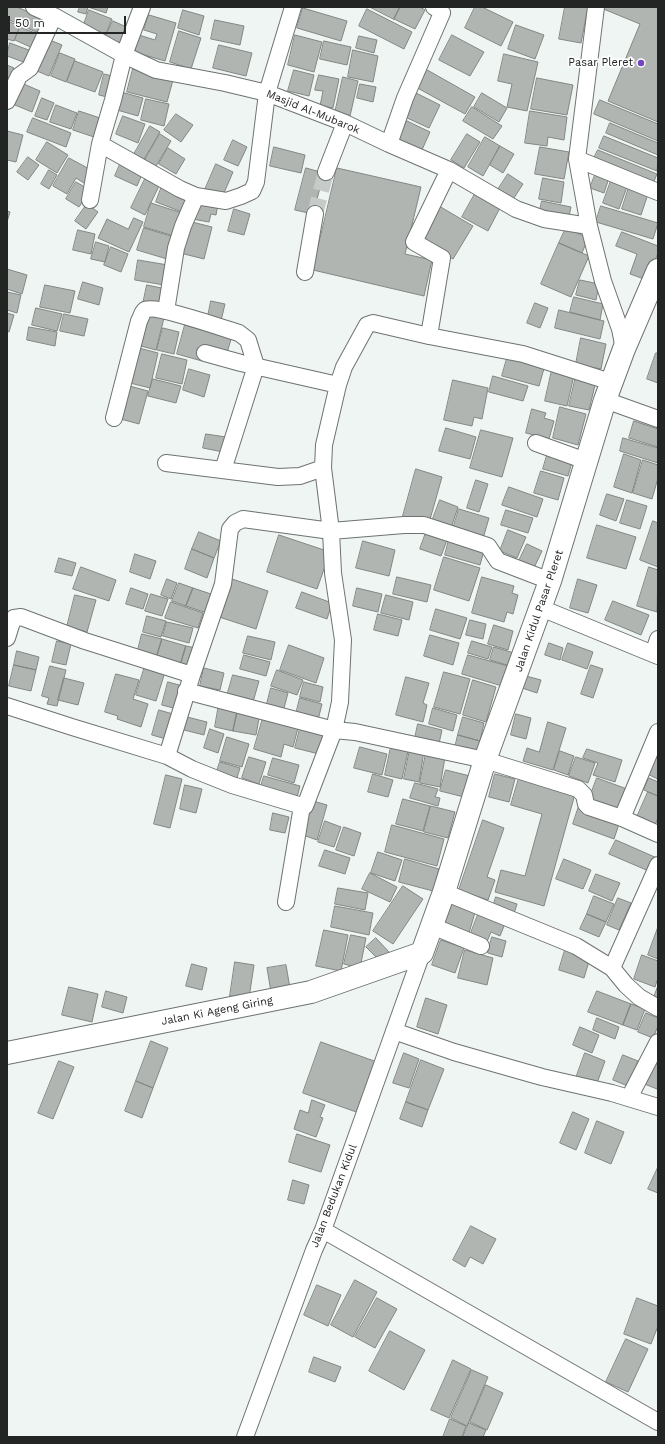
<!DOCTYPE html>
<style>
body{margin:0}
#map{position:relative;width:665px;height:1444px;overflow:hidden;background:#eff5f2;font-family:"Work Sans",sans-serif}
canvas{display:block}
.frame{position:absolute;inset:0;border:8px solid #232524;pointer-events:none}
.scale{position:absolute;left:8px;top:16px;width:118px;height:18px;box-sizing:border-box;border:2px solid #232524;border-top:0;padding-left:5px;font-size:12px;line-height:14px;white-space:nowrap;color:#232524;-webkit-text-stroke:3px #fff;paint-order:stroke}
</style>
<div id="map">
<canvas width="665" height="1444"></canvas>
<div class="frame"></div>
<div class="scale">50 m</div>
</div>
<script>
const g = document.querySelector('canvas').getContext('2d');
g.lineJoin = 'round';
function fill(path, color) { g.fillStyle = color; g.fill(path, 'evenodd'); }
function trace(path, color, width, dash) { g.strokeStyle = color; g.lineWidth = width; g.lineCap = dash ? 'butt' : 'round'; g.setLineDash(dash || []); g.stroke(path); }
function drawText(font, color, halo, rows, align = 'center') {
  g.font = font + ' "Work Sans",sans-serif'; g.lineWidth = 3.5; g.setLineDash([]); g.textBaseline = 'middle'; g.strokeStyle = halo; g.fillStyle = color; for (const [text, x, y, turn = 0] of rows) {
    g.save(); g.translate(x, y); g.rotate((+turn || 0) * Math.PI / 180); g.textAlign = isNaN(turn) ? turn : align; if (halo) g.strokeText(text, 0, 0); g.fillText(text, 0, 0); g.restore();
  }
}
const building = new Path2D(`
 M7,7H17L49,21L43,35L7,19Z
 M80,7H108L106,13L88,7L86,14L78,12Z
 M370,7H400L394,19Z
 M400,7H420L425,10L415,29L394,19Z
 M475,7H482L513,22L501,46L465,28Z
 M565,7H588L581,43L559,39Z
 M601,7H658V122L608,101L640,24L601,8Z
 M303,8L347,21L341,41L297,28Z
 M367,9L412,32L404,49L359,26Z
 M89,10L112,19L105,36L83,27Z
 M183,10L204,16L199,35L178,28Z
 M149,15L176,23L165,61L134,52L139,35L155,40L157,34L144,30Z
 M215,20L244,26L240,45L211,39Z
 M7,21L20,26L14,41L7,39Z
 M113,21L131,29L123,46L105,38Z
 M516,25L544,35L535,59L508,49Z
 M20,27L43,36L37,50L15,40Z
 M179,31L201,38L191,69L170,62Z
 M295,35L322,42L314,72L288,65Z
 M452,35L484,52L470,76L439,60Z
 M359,36L377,40L374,53L356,48Z
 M45,38L62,45L49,76L32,69Z
 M324,41L351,47L347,65L320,59Z
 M10,43L34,52L29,64L7,56Z
 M219,45L252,53L246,76L213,68Z
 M353,50L378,56L373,82L348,77Z
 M60,53L75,59L66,82L51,76Z
 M504,54L538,62L527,111L507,107L512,84L498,81Z
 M75,61L103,72L95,92L67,82Z
 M7,65L14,68L8,84L7,83Z
 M422,67L475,97L465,114L412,85Z
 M133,69L173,80L167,102L127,92Z
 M294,70L314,75L309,96L288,91Z
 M104,74L117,77L111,98L99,95Z
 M319,75L339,79L333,108L320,106L323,91L315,90Z
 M343,77L358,81L350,116L335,113Z
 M537,78L573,85L567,115L531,109Z
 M19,82L40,91L32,112L10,103Z
 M360,84L376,87L373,102L357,98Z
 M121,92L143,98L138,116L117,110Z
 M416,93L440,105L429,128L405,117Z
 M482,93L507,108L499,122L474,107Z
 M42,98L54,103L47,120L35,116Z
 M146,99L169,104L164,126L141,120Z
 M600,100L658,124V141L594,114Z
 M56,105L77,113L71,129L50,122Z
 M472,107L502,126L493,139L463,121Z
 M79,111L100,118L94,137L73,130Z
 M530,111L567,117L564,140L548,137L547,146L525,143Z
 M176,114L193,125L181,142L164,130Z
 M123,116L145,124L138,143L116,134Z
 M33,118L71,133L66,147L27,132Z
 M407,121L430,132L421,152L398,141Z
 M610,123L658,143V155L606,133Z
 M150,126L160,132L143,161L133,156Z
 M7,131L23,135L16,162L7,160Z
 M160,134L171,141L155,168L144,162Z
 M467,134L480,142L464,168L451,160Z
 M604,136L658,158L657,171L599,148Z
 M485,137L500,146L483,176L468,167Z
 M233,140L247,147L238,166L224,160Z
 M47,142L68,155L57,173L36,160Z
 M500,146L514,154L503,173L490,165Z
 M274,147L305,155L301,173L270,166Z
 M540,147L569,152L564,179L535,174Z
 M168,148L185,159L176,174L159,164Z
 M598,150L657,174L652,186L592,162Z
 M28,157L39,165L28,180L17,172Z
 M69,158L95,172L87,185L76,178L67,194L53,186Z
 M121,162L143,172L137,186L115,176Z
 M216,164L233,172L221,200L204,192Z
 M306,168L324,173L313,214L295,210Z
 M337,168L421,187L405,254L432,260L424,296L313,270Z
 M49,170L57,175L49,189L41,184Z
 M597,170L610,175L604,193L590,188Z
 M508,174L523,184L512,201L497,191Z
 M543,178L564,182L561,203L539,199Z
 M612,178L628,184L619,209L603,203Z
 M145,179L159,186L145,215L131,208Z
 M76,182L90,190L79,207L66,199Z
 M630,184L649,191L641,215L622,209Z
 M162,186L187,196L182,212L156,202Z
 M476,192L501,206L488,231L462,217Z
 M201,200L218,204L216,215L211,214L209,222L192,219Z
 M542,201L571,207L568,221L539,215Z
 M151,203L182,213L174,236L144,227Z
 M87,204L98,212L86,229L75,221Z
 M439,206L473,226L453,259L420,239Z
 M601,206L658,223L653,239L596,222Z
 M234,209L250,214L244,235L228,231Z
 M7,211L10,212L7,222Z
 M134,218L143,222L129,252L98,238L107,219L128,229Z
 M188,221L212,227L204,259L180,253Z
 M144,228L174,237L167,259L137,250Z
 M566,228L588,238L582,253L559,243Z
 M78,230L95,234L91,254L73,250Z
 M622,232L658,246V253L647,280L630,274L637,254L616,246Z
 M96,242L109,246L105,262L91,259Z
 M559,243L589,256L571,297L541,284Z
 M111,247L128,254L121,272L104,265Z
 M138,260L168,265L164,285L135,280Z
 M7,269L27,275L22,294L7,289Z
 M580,280L599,284L596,300L576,295Z
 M83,282L103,288L99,305L78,299Z
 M45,285L75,291L70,313L40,307Z
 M147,285L166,289L162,308L143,304Z
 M7,292L21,295L17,313L7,310Z
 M574,297L603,304L600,320L570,312Z
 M211,301L225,304L220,325L207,322Z
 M535,303L548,308L540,328L527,323Z
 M36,308L62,314L57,331L32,325Z
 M559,310L604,321L600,339L555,328Z
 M7,313L14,315L9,332L7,331Z
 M145,313L164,318L156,350L137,345Z
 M64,314L88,319L84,336L60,331Z
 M185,325L202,330L203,327L232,336L226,356L206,350L202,361L177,354Z
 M29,327L57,332L55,346L27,340Z
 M163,328L179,332L174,354L157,350Z
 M581,338L606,344L601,369L576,364Z
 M135,347L158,353L150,388L126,382Z
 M656,353H658V383L647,379Z
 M162,354L187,360L182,384L156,378Z
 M508,355L545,365L539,386L502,376Z
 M189,369L210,375L204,397L183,390Z
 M552,370L574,375L567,406L545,401Z
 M493,376L528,386L523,401L489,392Z
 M576,376L596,381L589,410L569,406Z
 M153,379L181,386L176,403L148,396Z
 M453,380L488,388L482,419L474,417L472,426L444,420Z
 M126,385L148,391L139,424L117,418Z
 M560,407L586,414L578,445L553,438Z
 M532,409L546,413L544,418L554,421L549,439L526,433Z
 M634,421L658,429V447L629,438Z
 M446,428L476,437L470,459L439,451Z
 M481,430L513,438L502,477L470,468Z
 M206,434L226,437L223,452L203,448Z
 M623,438L658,448V463L620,451Z
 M548,452L573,459L568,476L543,469Z
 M624,454L641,460L632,493L614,487Z
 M643,460L658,465V478L652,499L633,493Z
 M416,469L442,477L429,523L403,516Z
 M541,471L564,478L558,500L534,493Z
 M476,480L488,484L479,512L467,508Z
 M509,487L543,499L537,517L502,505Z
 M607,494L624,499L616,521L600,515Z
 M440,500L458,507L450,531L431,524Z
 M627,500L647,506L640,529L620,523Z
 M459,509L489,518L482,542L452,532Z
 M506,510L533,518L528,533L501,525Z
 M653,521L658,523V567L640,560Z
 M597,525L636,537L626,569L587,558Z
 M428,527L449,535L441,556L420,549Z
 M508,530L526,537L517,558L500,551Z
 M199,532L221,541L214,558L192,549Z
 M279,535L330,552L317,589L267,572Z
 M450,536L485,547L480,565L445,555Z
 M363,541L395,550L389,576L356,568Z
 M527,544L542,551L533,570L518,563Z
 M192,549L214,558L207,578L185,569Z
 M135,554L156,561L150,579L130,572Z
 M444,557L480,568L469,601L434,590Z
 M59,558L76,563L72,576L55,572Z
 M81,567L116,580L109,601L73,589Z
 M649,567L658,570L657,612L637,606Z
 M397,577L431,585L427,602L393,594Z
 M482,577L514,586L512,593L518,595L513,614L507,612L504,622L472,613Z
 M229,578L268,591L256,629L216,616Z
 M167,579L177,583L171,599L161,595Z
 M578,579L597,585L588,613L570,608Z
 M179,583L193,588L186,606L172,601Z
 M131,588L148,594L143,609L126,604Z
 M193,588L214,595L207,613L186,606Z
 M357,588L382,594L378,612L353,606Z
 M302,592L332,603L327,619L296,608Z
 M151,594L168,599L162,616L145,611Z
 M75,595L96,600L87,632L67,627Z
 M386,595L413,602L409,620L381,613Z
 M613,601L649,615L641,635L605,620Z
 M171,602L203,613L198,628L165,618Z
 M436,609L467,618L460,639L430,630Z
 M378,614L402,620L398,636L374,630Z
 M147,616L166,621L161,637L143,632Z
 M470,620L486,624L483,639L466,635Z
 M167,622L193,628L189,643L163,636Z
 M494,625L513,631L508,650L488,644Z
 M142,634L162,639L156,659L137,654Z
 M430,635L459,643L453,665L424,656Z
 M248,636L275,642L271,660L243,653Z
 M162,639L186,646L180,666L156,659Z
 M57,641L71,644L66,665L52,662Z
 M472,641L492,647L488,659L468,653Z
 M549,643L563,648L560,660L545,655Z
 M568,643L593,652L587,669L562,660Z
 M289,645L324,658L316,683L280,670Z
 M186,646L196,648L190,668L180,666Z
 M494,647L514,653L510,666L490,660Z
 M17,651L39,657L36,670L14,665Z
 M244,655L270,662L266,676L240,669Z
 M468,655L508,666L502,686L462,674Z
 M14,665L36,670L31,691L9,686Z
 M591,665L603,669L593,698L581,694Z
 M50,666L66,670L57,706L47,704L49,698L42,696Z
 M145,666L165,672L156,701L136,695Z
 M204,668L224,673L220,690L200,686Z
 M277,670L303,680L297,695L271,686Z
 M444,672L470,679L460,714L434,707Z
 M116,674L139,680L133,699L148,704L141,727L117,719L118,716L105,712Z
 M233,675L259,681L253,702L227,696Z
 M526,676L541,680L537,693L522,688Z
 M406,677L429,683L423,703L427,705L423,722L396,715Z
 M64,678L84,683L78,705L58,700Z
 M473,680L496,687L486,722L463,715Z
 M168,682L183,686L177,709L162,705Z
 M304,682L323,687L320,702L300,697Z
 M271,688L288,693L283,712L266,708Z
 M300,698L322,704L317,724L295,718Z
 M219,704L238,708L233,731L215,727Z
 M238,708L260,713L256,735L233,731Z
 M433,708L457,715L453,731L429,724Z
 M159,710L173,714L166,739L152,735Z
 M516,714L531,718L526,739L511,735Z
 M187,717L207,722L204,735L184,730Z
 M463,717L484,723L480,741L458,735Z
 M263,718L298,728L293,747L284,744L281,757L254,749Z
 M548,722L566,728L553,770L523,761L527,748L539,752Z
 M418,724L442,730L438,748L414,743Z
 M301,725L325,732L319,754L295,748Z
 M210,729L224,734L218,753L204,748Z
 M458,735L480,741L475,757L454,752Z
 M227,737L249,744L242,767L220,761Z
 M360,747L387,754L382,775L354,768Z
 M391,747L408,751L402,779L385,775Z
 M410,749L424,751L419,782L404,779Z
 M587,749L622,760L615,782L593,775L598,763L583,758Z
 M560,751L574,756L568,775L554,770Z
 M426,753L445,757L440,787L420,783Z
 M651,755L658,759V779L643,772Z
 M249,757L266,762L259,784L242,778Z
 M576,757L595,763L588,783L569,776Z
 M273,758L299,765L294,783L268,775Z
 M220,762L240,768L236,781L216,774Z
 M446,770L470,776L464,797L440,791Z
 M373,774L393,780L388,797L368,792Z
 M495,774L515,779L509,802L489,797Z
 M166,775L182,779L170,828L154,824Z
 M264,776L300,786L296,801L260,790Z
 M519,778L575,794L544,906L495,892L501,870L525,876L542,814L511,805Z
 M597,778L627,789L619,813L588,802Z
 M649,778L658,782V796L644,790Z
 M415,783L438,789L435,797L440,798L438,806L410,798Z
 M185,785L202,789L196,813L180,809Z
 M648,792L658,796V818L655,825L637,817Z
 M403,799L430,806L423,831L396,824Z
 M313,801L327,805L317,840L303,835Z
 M431,806L455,812L448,838L424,832Z
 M579,806L620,821L614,839L573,824Z
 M273,813L289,817L285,833L270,830Z
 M483,820L504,828L487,877L495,880L488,900L459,890Z
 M325,821L341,827L334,847L318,842Z
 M392,825L444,839L437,866L385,852Z
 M344,827L361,833L354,856L336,850Z
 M616,840L657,858L651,872L609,854Z
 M325,850L350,858L345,874L319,866Z
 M378,852L402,860L395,881L371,873Z
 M405,859L439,869L433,891L399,882Z
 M564,859L591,870L583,889L556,879Z
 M370,873L397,887L390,902L362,889Z
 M596,874L620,883L612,901L589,891Z
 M403,886L423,899L393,944L373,931Z
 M338,888L368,893L365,910L335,904Z
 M594,896L614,904L606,922L587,914Z
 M496,897L517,904L513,917L492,910Z
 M618,898L631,903L619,930L607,925Z
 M451,900L476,909L469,933L443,925Z
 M335,906L373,913L369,935L331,927Z
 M479,912L506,921L500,936L491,932L486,944L469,938Z
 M587,914L606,922L599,937L580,929Z
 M658,927V959L648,955Z
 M324,930L348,935L341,971L316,966Z
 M351,935L366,938L360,968L344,964Z
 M492,937L506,941L502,957L488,953Z
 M376,938L389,952L380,961L366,947Z
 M441,940L464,948L455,973L432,965Z
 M465,950L493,958L487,985L458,978Z
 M565,950L590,958L584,978L559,970Z
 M642,955L658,961V978L655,987L634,979Z
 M235,962L254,965L249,998L230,996Z
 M192,964L207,968L202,990L186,986Z
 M286,965L290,988L271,992L267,968Z
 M658,986V998L654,997Z
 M69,987L98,994L92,1022L62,1015Z
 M106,991L127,997L123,1013L102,1007Z
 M597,991L631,1004L623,1025L588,1012Z
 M426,998L447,1005L438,1034L417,1027Z
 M631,1004L645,1009L637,1030L623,1025Z
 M646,1013L658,1018V1026L653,1038L638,1032Z
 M597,1018L619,1027L615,1039L593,1030Z
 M580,1027L599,1035L592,1053L573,1045Z
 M151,1041L168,1048L153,1088L136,1081Z
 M321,1042L377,1062L359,1113L303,1093Z
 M404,1053L419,1059L409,1088L393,1083Z
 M585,1053L605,1061L596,1086L576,1078Z
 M623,1055L638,1061L628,1086L613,1080Z
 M421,1060L444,1069L428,1110L406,1102Z
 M59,1061L74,1067L53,1119L38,1113Z
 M650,1061L658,1065V1085L657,1089L642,1083Z
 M136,1081L153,1088L142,1118L125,1111Z
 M312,1100L325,1105L320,1117L323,1118L316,1137L294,1129L300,1110L308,1113Z
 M406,1102L428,1110L422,1127L400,1119Z
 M573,1112L589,1119L576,1150L560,1143Z
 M597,1121L624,1132L611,1164L585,1153Z
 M297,1134L330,1145L321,1172L289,1162Z
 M658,1167V1193L648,1189Z
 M293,1180L309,1185L304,1204L288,1200Z
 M471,1226L496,1239L483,1264L470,1257L465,1267L453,1260Z
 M355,1280L377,1292L353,1337L331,1325Z
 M317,1285L341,1295L328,1326L304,1315Z
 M377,1298L397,1309L375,1348L355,1337Z
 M637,1298L658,1306V1326L651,1344L624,1334Z
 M390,1331L425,1350L404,1390L369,1371Z
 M626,1339L648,1349L628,1392L606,1382Z
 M314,1357L341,1367L335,1382L309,1372Z
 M453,1360L471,1369L449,1418L431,1410Z
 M472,1370L488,1377L467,1426L451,1418Z
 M486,1385L503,1393L487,1430L470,1422Z
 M450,1419L466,1426L462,1437H443Z
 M469,1423L486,1430L483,1437H463Z`);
fill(building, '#b0b5b2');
trace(building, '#828784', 1);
trace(new Path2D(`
 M315,214L326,172`), '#c6cbc9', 16, [16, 8]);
const street = new Path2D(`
 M34,7L54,16L124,55L156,70L225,83L267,93L345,123L389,144L449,170L516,209L544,219L589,226
 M596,7L577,159L589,226L603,281L620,329L624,349
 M7,101L19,76L30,68L54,16
 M100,144L180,189L196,196L226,201L241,196L252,191L256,182L267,93L293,7
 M389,144L405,98L442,13L439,10L434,7
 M577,159L658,192
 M326,172L345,123
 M90,200L100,144L113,100L124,55L142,7
 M305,272L315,214
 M166,311L176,248L183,226L196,196
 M429,336L442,258L414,242L449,170
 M205,353L241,363L338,385
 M605,400L658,419
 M114,418L139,321C141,318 142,312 145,310C155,304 225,329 239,333L248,340L256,366L223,470
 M536,443L586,461
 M166,463L278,477L300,476L323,468
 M541,608L658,656
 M7,638L11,625L14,618L21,617L85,641L192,675L167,756
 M653,654L658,639
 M192,675L223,584L230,529L235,523L243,519L331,531L404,525H424L488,546L498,561L550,581
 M186,691L334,730L355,732L485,760L578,789L584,795L586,804L589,807L622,818L658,834
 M7,706L72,727L167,756L192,769L232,785L302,806L286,902
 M302,806H305L334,730L340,702L343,640L333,573L331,531L323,468L324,445L338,385L344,367L367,325L373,323L429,336L523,354L611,382
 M622,818L658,732
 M444,892L576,946L612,968L626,985L639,997L658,1008
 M432,926L481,946
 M612,968L658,865
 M394,1031L454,1052L542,1077L612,1093L658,1107
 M629,1098L658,1042
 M323,1230L658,1422
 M245,1437L314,1250L323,1230L422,953`);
const secondary = new Path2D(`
 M7,1053L311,992L422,953L444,892L485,760L550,581L605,400L624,349L658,270`);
trace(street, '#6d7370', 18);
trace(secondary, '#6d7370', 24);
trace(street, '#fff', 16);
trace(secondary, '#fff', 22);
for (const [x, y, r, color] of [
 [641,63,4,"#7146be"]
]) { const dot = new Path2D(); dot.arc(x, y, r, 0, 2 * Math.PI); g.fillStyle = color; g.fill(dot); trace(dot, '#fff', 1.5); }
drawText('11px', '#232524', '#fff', [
 ["Pasar Pleret",633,63]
], 'right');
drawText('11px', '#232524', '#fff', [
 ["Masjid Al-Mubarok",313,112,22],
 ["Jalan Kidul Pasar Pleret",539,611,-71],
 ["Jalan Ki Ageng Giring",217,1011,-11],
 ["Jalan Bedukan Kidul",334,1196,-69]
]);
</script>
